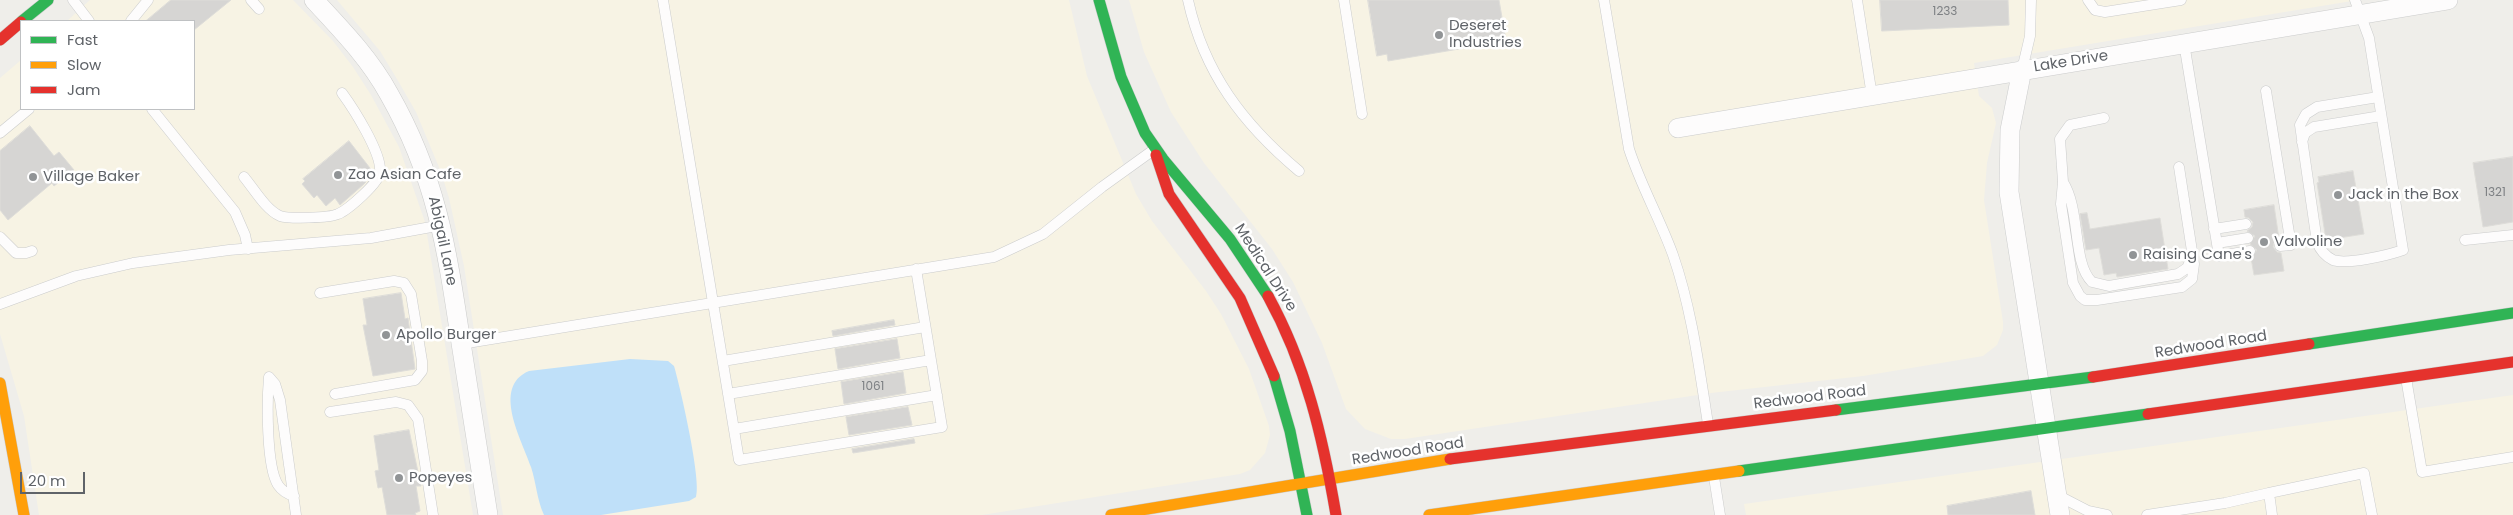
<!DOCTYPE html>
<style>
body{margin:0}
#map{position:relative;width:2513px;height:515px;overflow:hidden;background:#efeeea;font-family:Poppins,sans-serif}
canvas{display:block}
.legend{position:absolute;left:20px;top:20px;width:175px;height:90px;box-sizing:border-box;background:#fff;border:1px solid #bfc1c3;margin:0;padding:6px 9px;list-style:none;font-size:15px;color:#5f6368}
.legend li{display:flex;align-items:center;gap:10px;height:25px}
.legend b{width:25px;border:1px solid #bfc1c3}
.scale{position:absolute;left:20px;top:472px;width:65px;height:22px;box-sizing:border-box;border:2px solid #5f6368;border-top:0;padding-left:6px;font-size:15px;line-height:18px;white-space:nowrap;color:#5f6368;-webkit-text-stroke:4px #fff;paint-order:stroke}
</style>
<div id="map">
<canvas width="2513" height="515"></canvas>
<ul class="legend">
<li><b style="height:6px;background:#30b455"></b>Fast</li>
<li><b style="height:6px;background:#ff9f0a"></b>Slow</li>
<li><b style="height:6px;background:#e5322d"></b>Jam</li>
</ul>
<div class="scale">20 m</div>
</div>
<script>
const g = document.querySelector('canvas').getContext('2d');
g.lineJoin = 'round';
function fill(path, color) { g.fillStyle = color; g.fill(path, 'evenodd'); }
function trace(path, color, width, dash) { g.strokeStyle = color; g.lineWidth = width; g.lineCap = dash ? 'butt' : 'round'; g.setLineDash(dash || []); g.stroke(path); }
function drawText(font, color, halo, rows, align = 'center') {
  g.font = font + ' Poppins,sans-serif'; g.lineWidth = 5; g.setLineDash([]); g.textBaseline = 'middle'; g.strokeStyle = halo; g.fillStyle = color; for (const [text, x, y, turn = 0] of rows) {
    g.save(); g.translate(x, y); g.rotate((+turn || 0) * Math.PI / 180); g.textAlign = isNaN(turn) ? turn : align; if (halo) g.strokeText(text, 0, 0); g.fillText(text, 0, 0); g.restore();
  }
}
fill(new Path2D(`
 M90,0H293L333,41L353,67L371,95L399,147L425,222L473,515H39L24,416L0,334V78L21,60V109H194V21H67Z
 M337,0H1069L1087,76L1136,194L1152,221L1206,291L1221,314L1249,369L1269,426L1270,435L1265,453L1250,470L1240,474L982,515H503L464,266L449,198L441,172L416,112L397,79L380,51Z
 M1129,0H2358L1974,63L1979,96L1992,108L1996,123L1987,163L1984,200L2003,322V330L1997,345L1983,356L1863,376L1711,393L1405,439H1391L1365,429L1346,409L1322,343L1293,282L1272,249L1204,163L1171,112L1144,52Z
 M2513,395V515H1746L1744,504Z`), '#f7f3e4');
fill(new Path2D(`
 M630,359L668,361L674,366C680,386 702,481 696,497L689,501L601,515H544C537,500 536,482 531,467C522,440 491,387 529,371Z`), '#bfe0f9');
const building = new Path2D(`
 M171,0H231L194,30V21H146Z
 M1368,0H1499L1506,41L1388,61L1387,54L1377,56Z
 M1880,0H2008L2009,25L1882,31Z
 M30,126L54,156L59,152L74,170L54,186L52,183L8,220L0,210V151Z
 M349,141L373,172L364,179L366,182L364,184L340,205L335,198L326,206L317,195L314,198L302,184L305,181L303,179Z
 M2513,157V222L2483,227L2473,163Z
 M2353,171L2364,234L2326,240L2317,183L2319,182L2318,177Z
 M2274,205L2279,239L2274,243L2273,247L2277,252L2281,253L2284,271L2254,275L2251,258L2257,250L2250,244L2255,236L2247,231L2252,227L2253,222L2249,218L2245,217L2244,210Z
 M2087,213L2090,229L2160,218L2168,269L2117,277L2116,273L2104,275L2099,248L2086,250L2080,214Z
 M401,293L405,319L408,318L415,369L373,376L363,325H367L363,299Z
 M894,320L895,325L833,336L832,331Z
 M897,339L900,358L838,369L835,349Z
 M903,372L906,393L844,404L841,382Z
 M908,407L912,425L849,435L846,417Z
 M409,430L421,486H416L420,511L415,513L416,515H387L382,487L378,488L375,471L379,470L374,436Z
 M914,439L915,443L853,453L852,449Z
 M2031,491L2035,515H1948L1947,506Z`);
fill(building, '#d6d5d3');
trace(building, '#deddd9', 1);
const lane = new Path2D(`
 M73,0L89,21
 M251,0L259,9
 M663,0L739,460L942,427L916,269
 M1188,0C1204,73 1243,124 1299,171
 M1344,0L1362,114
 M1604,0L1629,149C1641,186 1660,219 1673,255C1692,310 1699,367 1708,424
 M1857,0L1872,96
 M2088,0L2095,10L2105,12L2181,0
 M2355,0L2369,38L2403,250C2389,255 2347,265 2333,260C2325,256 2320,250 2317,242L2300,125L2306,114L2317,107L2378,97
 M131,21L148,0
 M2184,43L2219,256L2250,251
 M2022,70L2030,36L2031,0
 M2266,91L2291,245L2280,246
 M152,109L235,212L245,235L248,249
 M2104,118L2070,125L2060,139L2063,182L2061,204L2073,283L2080,296L2085,300H2097L2182,287L2192,279L2194,264L2179,167
 M0,133L29,109
 M2302,142L2305,133L2314,127L2381,116
 M244,177C254,189 266,210 280,216C289,219 329,218 338,214C348,210 380,182 380,172C382,153 353,108 342,93
 M2063,182C2081,210 2072,263 2092,282L2109,286L2178,274L2187,268L2192,257
 M2214,229L2246,224
 M0,237L16,253H26L32,251
 M2465,240L2513,235
 M2217,243L2248,238
 M320,293L394,281L404,283L411,294L422,361V371L415,380L335,394
 M0,304L76,276L133,263L229,250L371,238L442,225
 M461,344L994,257L1043,234L1102,187L1152,151
 M723,361L925,327
 M269,377L275,384L280,400L296,515
 M269,377C267,400 266,466 278,485C282,491 287,494 294,496
 M2406,378L2422,472L2513,457
 M728,394L931,360
 M330,412L396,402L408,405L418,419L433,515
 M734,429L937,395
 M1714,477L1720,515
 M2269,493L2364,473L2372,515
 M2057,495L2088,511L2107,515
 M2147,515L2225,503L2269,493L2272,515`);
const street = new Path2D(`
 M314,0C341,29 370,59 389,94C437,178 447,250 461,343C470,400 479,458 488,515
 M2022,70L2010,130L2009,192L2060,515
 M1678,128L2448,0`);
const fast = new Path2D(`
 M1099,0L1121,77L1145,133L1163,159L1230,239L1268,296
 M22,21L48,0
 M2309,344L2513,313
 M1274,376L1290,431L1307,515
 M1836,410L2093,377
 M1739,471L2148,414`);
const slow = new Path2D(`
 M0,383L24,515
 M1111,515L1450,459
 M1429,515L1739,471`);
const jam = new Path2D(`
 M0,40L21,22
 M1156,155L1169,194L1240,298L1274,376
 M1268,296C1306,365 1323,438 1336,515
 M2093,377L2309,344
 M2148,414L2513,362
 M1450,459L1836,410`);
trace(lane, '#cbcccc', 11);
trace(street, '#cbcccc', 20);
trace(fast, '#cacacb', 12);
trace(slow, '#cacacb', 12);
trace(jam, '#cacacb', 12);
trace(lane, '#fdfcfc', 10);
trace(street, '#fdfcfc', 19);
trace(fast, '#30b455', 11);
trace(slow, '#ff9f0a', 11);
trace(jam, '#e5322d', 11);
for (const [x, y, r, color] of [
 [1439,35,5,"#919496"],
 [338,175,5,"#919496"],
 [33,177,5,"#919496"],
 [2338,195,5,"#919496"],
 [2264,242,5,"#919496"],
 [2133,255,5,"#919496"],
 [386,335,5,"#919496"],
 [399,478,5,"#919496"]
]) { const dot = new Path2D(); dot.arc(x, y, r, 0, 2 * Math.PI); g.fillStyle = color; g.fill(dot); trace(dot, '#fff', 2); }
drawText('12px', '#7e8184', null, [
 ["1233",1945,12],
 ["1321",2495,193],
 ["1061",873,387]
]);
drawText('15px', '#5f6368', '#fff', [
 ["Deseret",1449,26],
 ["Industries",1449,43],
 ["Zao Asian Cafe",348,175],
 ["Village Baker",43,177],
 ["Jack in the Box",2348,195],
 ["Valvoline",2274,242],
 ["Raising Cane's",2143,255],
 ["Apollo Burger",396,335],
 ["Popeyes",409,478]
], 'left');
drawText('15px', '#5f6368', '#fff', [
 ["Lake Drive",2071,62,-9],
 ["Abigail Lane",442,241,78],
 ["Medical Drive",1265,268,57],
 ["Redwood Road",2211,345,-9],
 ["Redwood Road",1810,398,-7],
 ["Redwood Road",1408,452,-9]
]);
</script>
